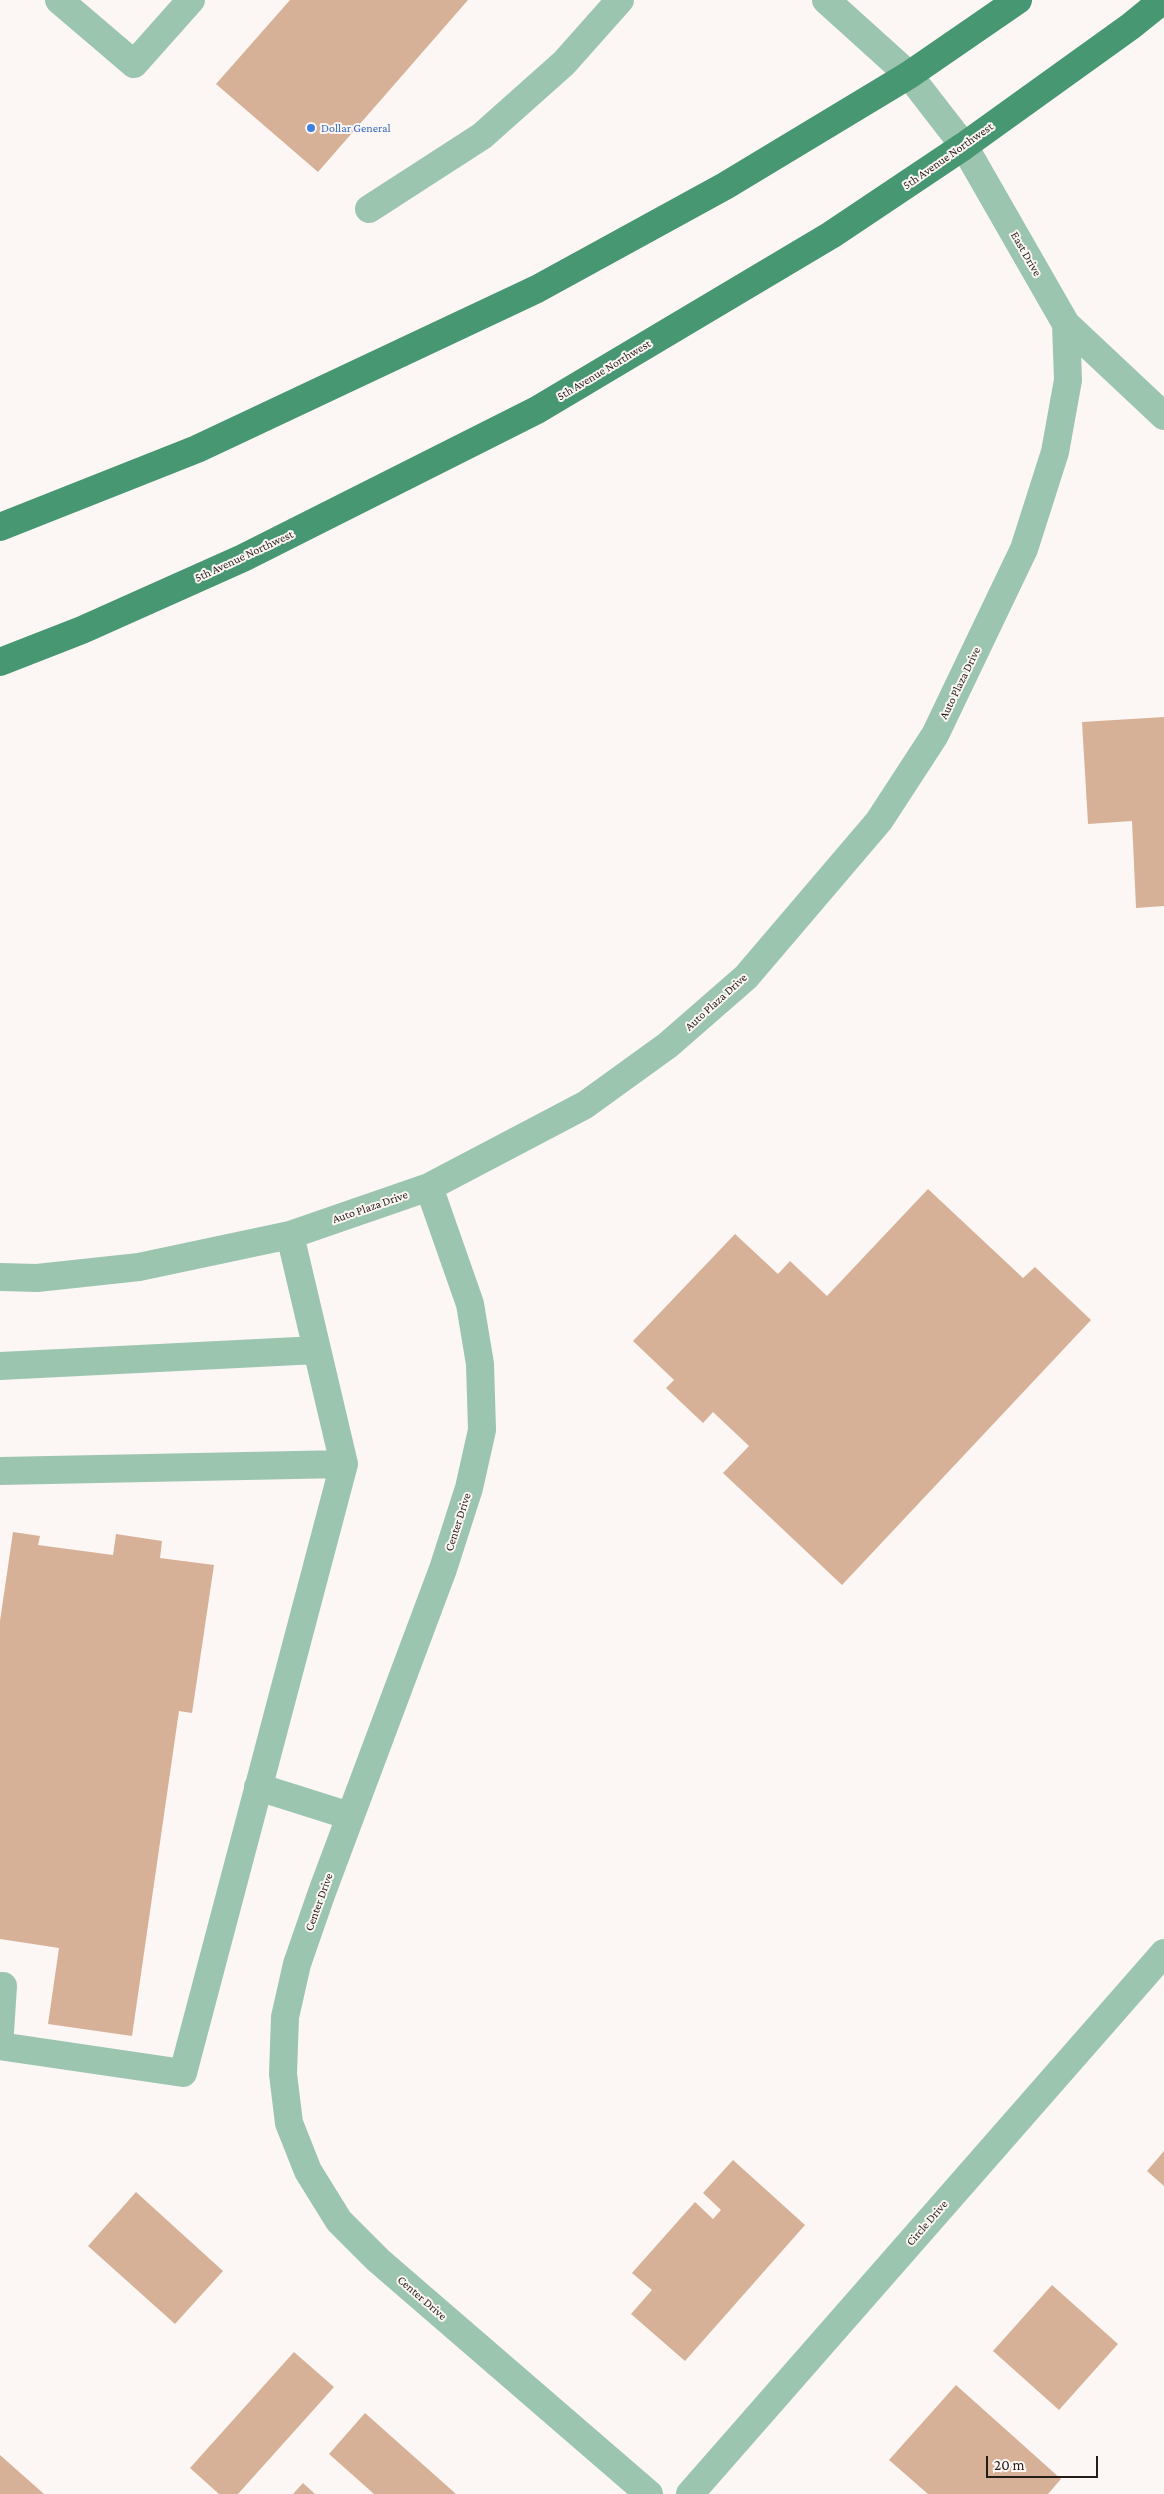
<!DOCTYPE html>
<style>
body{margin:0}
#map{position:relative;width:1164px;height:2494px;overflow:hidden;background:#fcf7f4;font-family:"Crimson Pro",serif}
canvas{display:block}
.scale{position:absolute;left:986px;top:2456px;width:112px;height:22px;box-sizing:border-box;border:2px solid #251d18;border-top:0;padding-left:6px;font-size:15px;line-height:18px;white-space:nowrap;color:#251d18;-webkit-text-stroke:4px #fcf7f4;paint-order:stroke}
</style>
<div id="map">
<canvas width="1164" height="2494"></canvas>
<div class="scale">20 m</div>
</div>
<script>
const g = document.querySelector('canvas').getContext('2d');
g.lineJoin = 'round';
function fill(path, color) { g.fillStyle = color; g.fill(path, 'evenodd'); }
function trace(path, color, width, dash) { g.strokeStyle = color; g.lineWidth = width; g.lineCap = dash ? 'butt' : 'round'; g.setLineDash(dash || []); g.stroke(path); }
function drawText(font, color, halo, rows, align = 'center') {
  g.font = font + ' "Crimson Pro",serif'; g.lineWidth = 4; g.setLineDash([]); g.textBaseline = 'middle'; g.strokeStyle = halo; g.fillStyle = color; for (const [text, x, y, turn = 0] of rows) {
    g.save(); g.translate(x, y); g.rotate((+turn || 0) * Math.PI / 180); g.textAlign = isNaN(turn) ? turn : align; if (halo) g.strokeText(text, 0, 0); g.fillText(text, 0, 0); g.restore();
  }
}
fill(new Path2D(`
 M290,0H468L318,172L216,84Z
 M1164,717V906L1136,908L1132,821L1088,824L1082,722Z
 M928,1189L1023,1278L1035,1267L1091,1320L842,1585L723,1473L749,1446L713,1412L703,1423L666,1388L674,1380L633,1341L735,1234L778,1274L790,1261L827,1296Z
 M13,1532L40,1536L38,1545L113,1555L116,1534L162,1541L160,1558L214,1565L192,1713L179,1711L132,2036L48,2024L59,1948L0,1939V1621Z
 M1164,2151V2186L1147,2171Z
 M733,2160L805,2225L685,2361L631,2314L652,2290L632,2273L695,2202L713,2219L721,2210L703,2193Z
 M136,2192L223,2271L175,2324L88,2246Z
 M1052,2285L1118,2344L1059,2410L993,2351Z
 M294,2352L334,2387L238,2494H219L190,2468Z
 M956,2385L1061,2479L1048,2494H928L889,2460Z
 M365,2413L456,2494H374L329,2454Z
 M0,2455L44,2494H0Z
 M303,2483L315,2494H293Z`), '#d7b197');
trace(new Path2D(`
 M59,0L134,64L191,0
 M826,0L909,75L964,146L1066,324L1164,416
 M369,209L482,136L564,63L620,0
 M429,1187L470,1304L480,1364L482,1430L469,1488L443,1569L322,1892L297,1964L285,2017L283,2074L289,2123L308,2171L339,2221L378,2260L649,2494
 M0,1277L37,1278L139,1267L290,1235L429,1187L585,1105L668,1045L746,977L879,821L935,735L1024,549L1055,452L1068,380L1066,324
 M0,1366L317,1350
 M0,1471L344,1464
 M258,1787L350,1816
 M0,1986H3L0,2032
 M0,2046L183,2073L344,1464L290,1235
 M690,2494L1164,1953`), '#9cc5af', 28);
trace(new Path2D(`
 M0,527L197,449L537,289L725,186L909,75L1018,0
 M0,662L82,630L243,558L537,410L831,235L964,146L1131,26L1163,0`), '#469772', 28);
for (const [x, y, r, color] of [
 [311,128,5,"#3f7fe0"]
]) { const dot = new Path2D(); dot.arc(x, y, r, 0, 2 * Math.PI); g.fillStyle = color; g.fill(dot); trace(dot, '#fcf7f4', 2); }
drawText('12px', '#366cbe', '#fcf7f4', [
 ["Dollar General",321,128]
], 'left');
drawText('12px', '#251d18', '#fcf7f4', [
 ["5th Avenue Northwest",948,156,-35],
 ["East Drive",1026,254,60],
 ["5th Avenue Northwest",604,370,-31],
 ["5th Avenue Northwest",244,556,-25],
 ["Auto Plaza Drive",960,683,-64],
 ["Auto Plaza Drive",716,1002,-42],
 ["Auto Plaza Drive",370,1207,-19],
 ["Center Drive",458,1522,-72],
 ["Center Drive",319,1902,-70],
 ["Circle Drive",927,2223,-49],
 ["Center Drive",422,2298,41]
]);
</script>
